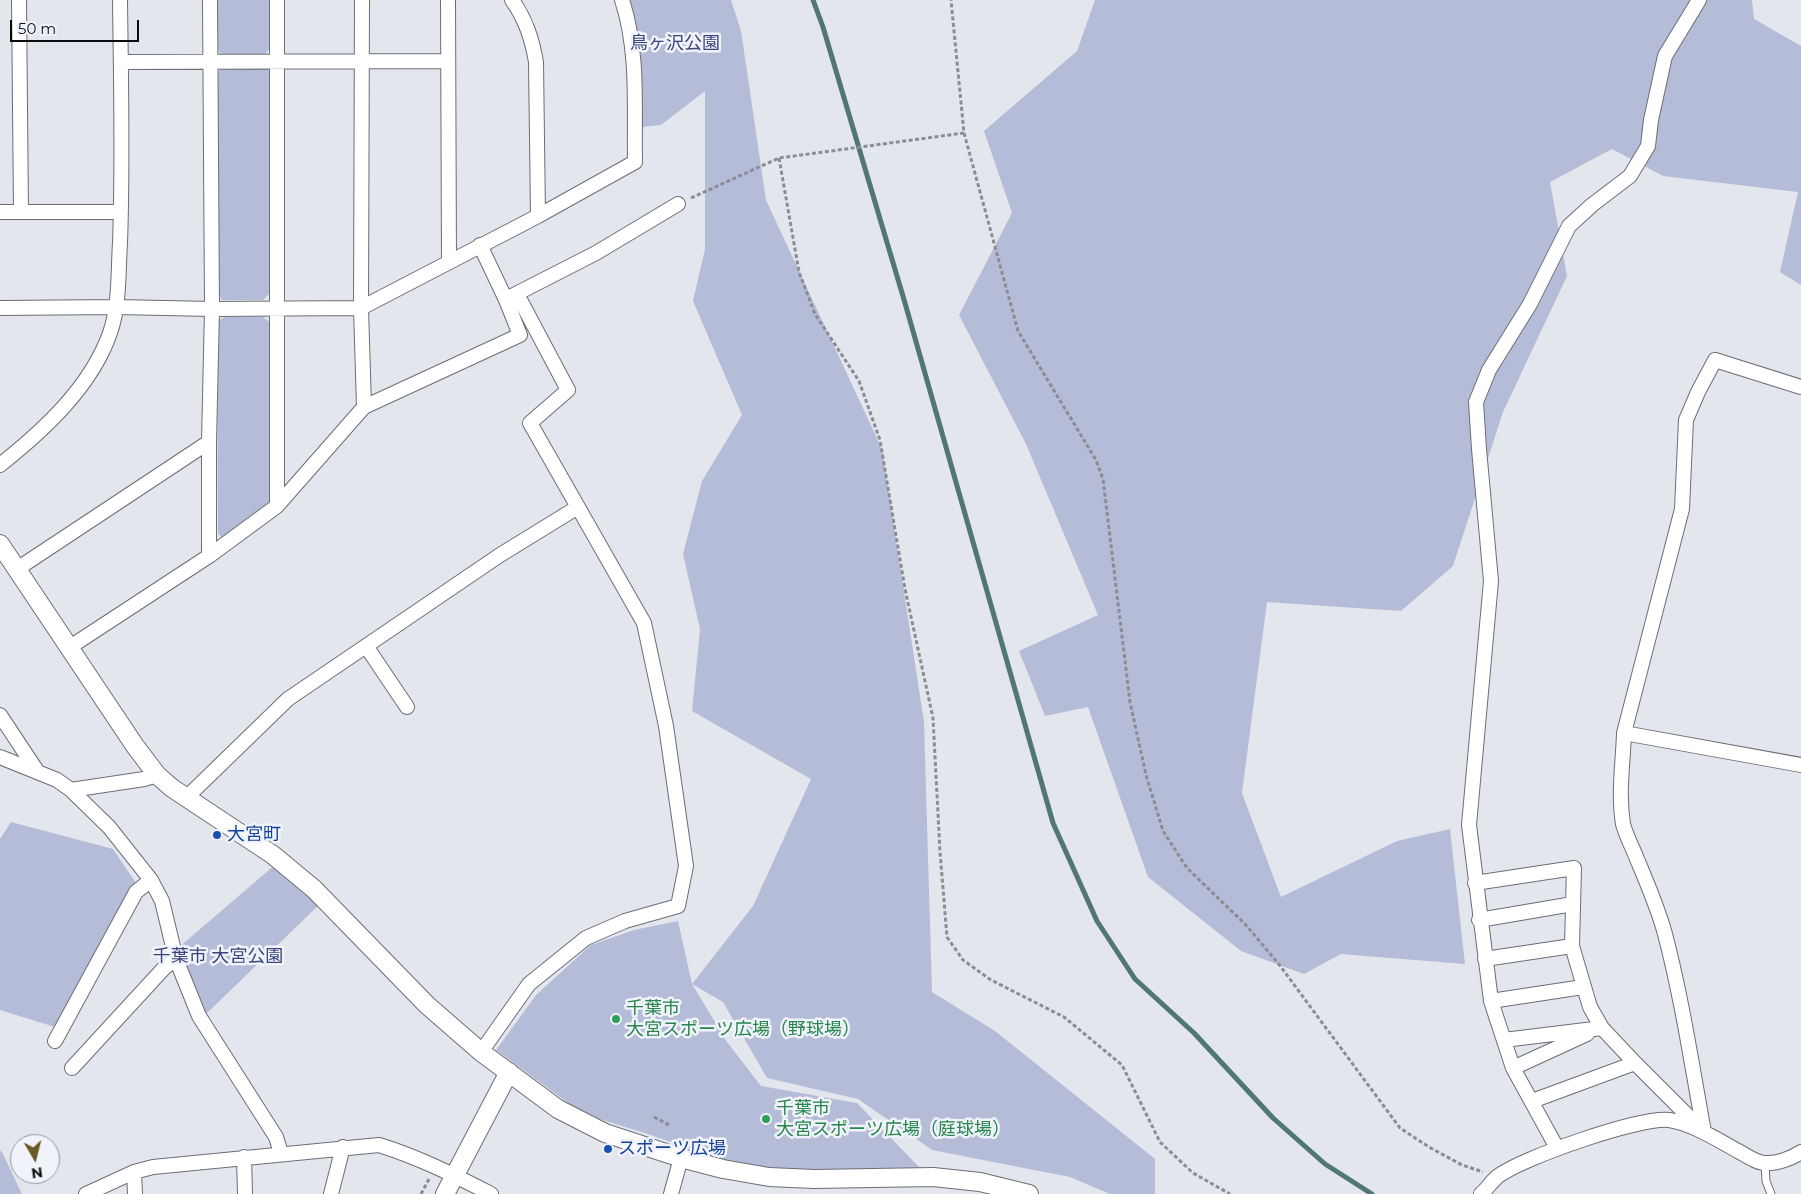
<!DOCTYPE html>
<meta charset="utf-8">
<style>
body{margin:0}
#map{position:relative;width:1801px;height:1194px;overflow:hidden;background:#e3e6ed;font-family:Montserrat,sans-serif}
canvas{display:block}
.north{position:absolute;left:10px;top:1134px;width:50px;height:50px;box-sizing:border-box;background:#f1f3fa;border:1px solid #95979c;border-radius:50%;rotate:172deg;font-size:14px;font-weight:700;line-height:20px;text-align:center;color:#0b0c0e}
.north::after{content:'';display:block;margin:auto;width:18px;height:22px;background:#6a5a27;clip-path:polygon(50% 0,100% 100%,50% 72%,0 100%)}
.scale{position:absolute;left:10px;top:20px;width:129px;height:22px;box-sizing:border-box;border:2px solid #0b0c0e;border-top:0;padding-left:6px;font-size:15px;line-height:18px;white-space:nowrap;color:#0b0c0e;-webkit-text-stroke:4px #f1f3fa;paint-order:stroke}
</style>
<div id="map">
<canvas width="1801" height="1194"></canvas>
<div class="north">N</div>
<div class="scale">50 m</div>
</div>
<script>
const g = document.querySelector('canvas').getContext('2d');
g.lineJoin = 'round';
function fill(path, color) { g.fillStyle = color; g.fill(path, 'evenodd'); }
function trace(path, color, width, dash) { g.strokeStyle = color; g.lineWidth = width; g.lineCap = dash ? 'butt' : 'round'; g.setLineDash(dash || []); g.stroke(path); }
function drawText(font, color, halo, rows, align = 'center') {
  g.font = font + ' Montserrat,"Noto Sans JP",sans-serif'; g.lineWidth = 5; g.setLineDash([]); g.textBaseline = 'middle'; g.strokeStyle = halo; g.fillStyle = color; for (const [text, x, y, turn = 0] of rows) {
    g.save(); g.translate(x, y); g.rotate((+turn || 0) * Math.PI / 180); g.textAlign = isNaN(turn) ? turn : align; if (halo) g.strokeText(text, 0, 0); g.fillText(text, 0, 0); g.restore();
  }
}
fill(new Path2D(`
 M217,0H269V49L265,55H222L217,49Z
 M630,0H731L741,31L766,200L882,449L924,722L932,992L995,1031L1155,1159V1194H1110L1070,1177L932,1150L858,1099L767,1078L723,1002L692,984L727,1042L761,1086L857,1103L922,1170L816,1173L729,1163L648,1134L593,1117L571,1105L496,1050L536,995L591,945L634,930L678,921L692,984L753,906L811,779L692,711L700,629L683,554L702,481L742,415L693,301L705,249V91L661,125L642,127L641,56Z
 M1095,0H1752L1754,19L1801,46V285L1780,272L1798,192L1663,176L1612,149L1550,182L1567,276L1503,412L1453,566L1401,611L1267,602L1242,793L1281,897L1397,841L1450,829L1465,964L1341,954L1304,974L1241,951L1148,877L1088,707L1045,716L1019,651L1098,615L1026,444L959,315L1012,213L984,131L1077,51Z
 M264,66L271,73L269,294L263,300H222L218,294L217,74L222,67Z
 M224,317H263L271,323L272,499L269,509L224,541L218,533L217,322Z
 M11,822L113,849L140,889L58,1028L0,1010V839Z
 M276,864L321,903L205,1015L178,948Z
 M0,1150L3,1154L22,1194H0Z`), '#b5bcd7');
trace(new Path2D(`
 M813,0L823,27L905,303L1053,823L1097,921L1135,979L1194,1033L1273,1118L1325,1164L1372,1194`), '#507678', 5);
const service = new Path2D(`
 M1765,1163L1766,1181L1771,1194`);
const minor = new Path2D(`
 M19,0L21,212
 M277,0V506
 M362,0L361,308L364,407
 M448,0L449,262
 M512,0C526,20 532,39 536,62L538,216
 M121,62L447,61
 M0,212H121
 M508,298L596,253L678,204
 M0,308L117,307L212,309L361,308L538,216L635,162C634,108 639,52 622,0
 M0,465C44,430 91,387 110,333C120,304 118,272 120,243C123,162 121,81 120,0
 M209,556V442L212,309L210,0
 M17,569L209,442
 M366,646L407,707
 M70,647L209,556L277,506L364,407L520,335L506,300L480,245
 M0,715L37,771
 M1624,733L1801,765
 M0,757L57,780L71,790L109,827L151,880L162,901L176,959L199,1016L276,1137L281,1153
 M71,790L144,779L157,775
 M186,798L288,699L500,555L578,507
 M1475,883L1574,868L1572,946L1590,1007L1602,1028L1635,1063L1704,1132
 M1479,920L1573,904
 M1485,959L1572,946
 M1491,1001L1583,987
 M1504,1040L1602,1028
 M55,1041L136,892L151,880
 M481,1052L529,984L586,938L625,921L678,906L686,866L666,726L644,623L530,423L568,390L517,294
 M72,1068L165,967L176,959
 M1513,1068L1587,1034
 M1532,1101L1635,1063
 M1704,1132C1692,1066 1682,999 1665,934C1658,908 1647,883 1637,859C1633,848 1626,836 1623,824C1618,793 1623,764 1624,733L1682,509L1686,420L1698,392L1715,360L1801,387
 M1557,1148L1513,1068L1491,1001L1469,825L1491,581L1479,449L1476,402L1489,370L1530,304L1569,226L1592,205L1630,176L1648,146L1651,120L1665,56L1699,0
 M244,1157L245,1194
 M134,1172L135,1194
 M86,1194L134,1172L153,1167L379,1145C418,1157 454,1175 491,1194
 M331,1194L343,1147
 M671,1194L681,1158
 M1481,1194C1487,1189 1491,1182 1497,1177C1521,1158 1639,1117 1669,1120C1691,1123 1718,1140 1738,1151C1746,1155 1756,1163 1765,1163C1777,1164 1792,1158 1801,1152`);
const tertiary = new Path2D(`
 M0,544L135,746L157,775L172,788L273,855L314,889L427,1005L481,1052L558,1109L605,1133L681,1158L723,1169L769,1177L814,1179L933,1177L980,1182L1029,1194
 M445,1194L509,1072`);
trace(service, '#6c6e74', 9);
trace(minor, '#6c6e74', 16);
trace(tertiary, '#6c6e74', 20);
trace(new Path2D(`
 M964,133L1018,331L1096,460L1103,479L1130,702L1146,775L1163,831L1187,868L1245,924L1278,963L1400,1128L1429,1147L1462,1165L1483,1172
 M779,158L799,272L815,314L859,381L880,440L905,589L933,718L940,852L947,937L963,960L991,980L1064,1017L1122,1065L1160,1142L1193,1173L1230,1194
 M691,198L779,158L964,133L951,0
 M654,1117L671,1126
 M421,1194L429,1179`), '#8b8d92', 3, [4, 2.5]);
trace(service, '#fff', 7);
trace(minor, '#fff', 14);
trace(tertiary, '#fff', 18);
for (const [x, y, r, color] of [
 [217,835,5,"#1a4fb4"],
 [616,1019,5,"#2e9e5b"],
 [766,1119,5,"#2e9e5b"],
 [608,1149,5,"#1a4fb4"]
]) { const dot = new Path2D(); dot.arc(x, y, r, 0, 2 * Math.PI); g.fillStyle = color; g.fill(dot); trace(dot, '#f1f3fa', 2); }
drawText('18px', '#394578', '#f1f3fa', [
 ["鳥ヶ沢公園",675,44],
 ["千葉市 大宮公園",218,957]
]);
drawText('18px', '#164399', '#f1f3fa', [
 ["大宮町",227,835],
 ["スポーツ広場",618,1149]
], 'left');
drawText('18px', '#27864d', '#f1f3fa', [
 ["千葉市",626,1009],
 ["大宮スポーツ広場（野球場）",626,1030],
 ["千葉市",776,1109],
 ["大宮スポーツ広場（庭球場）",776,1130]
], 'left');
</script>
